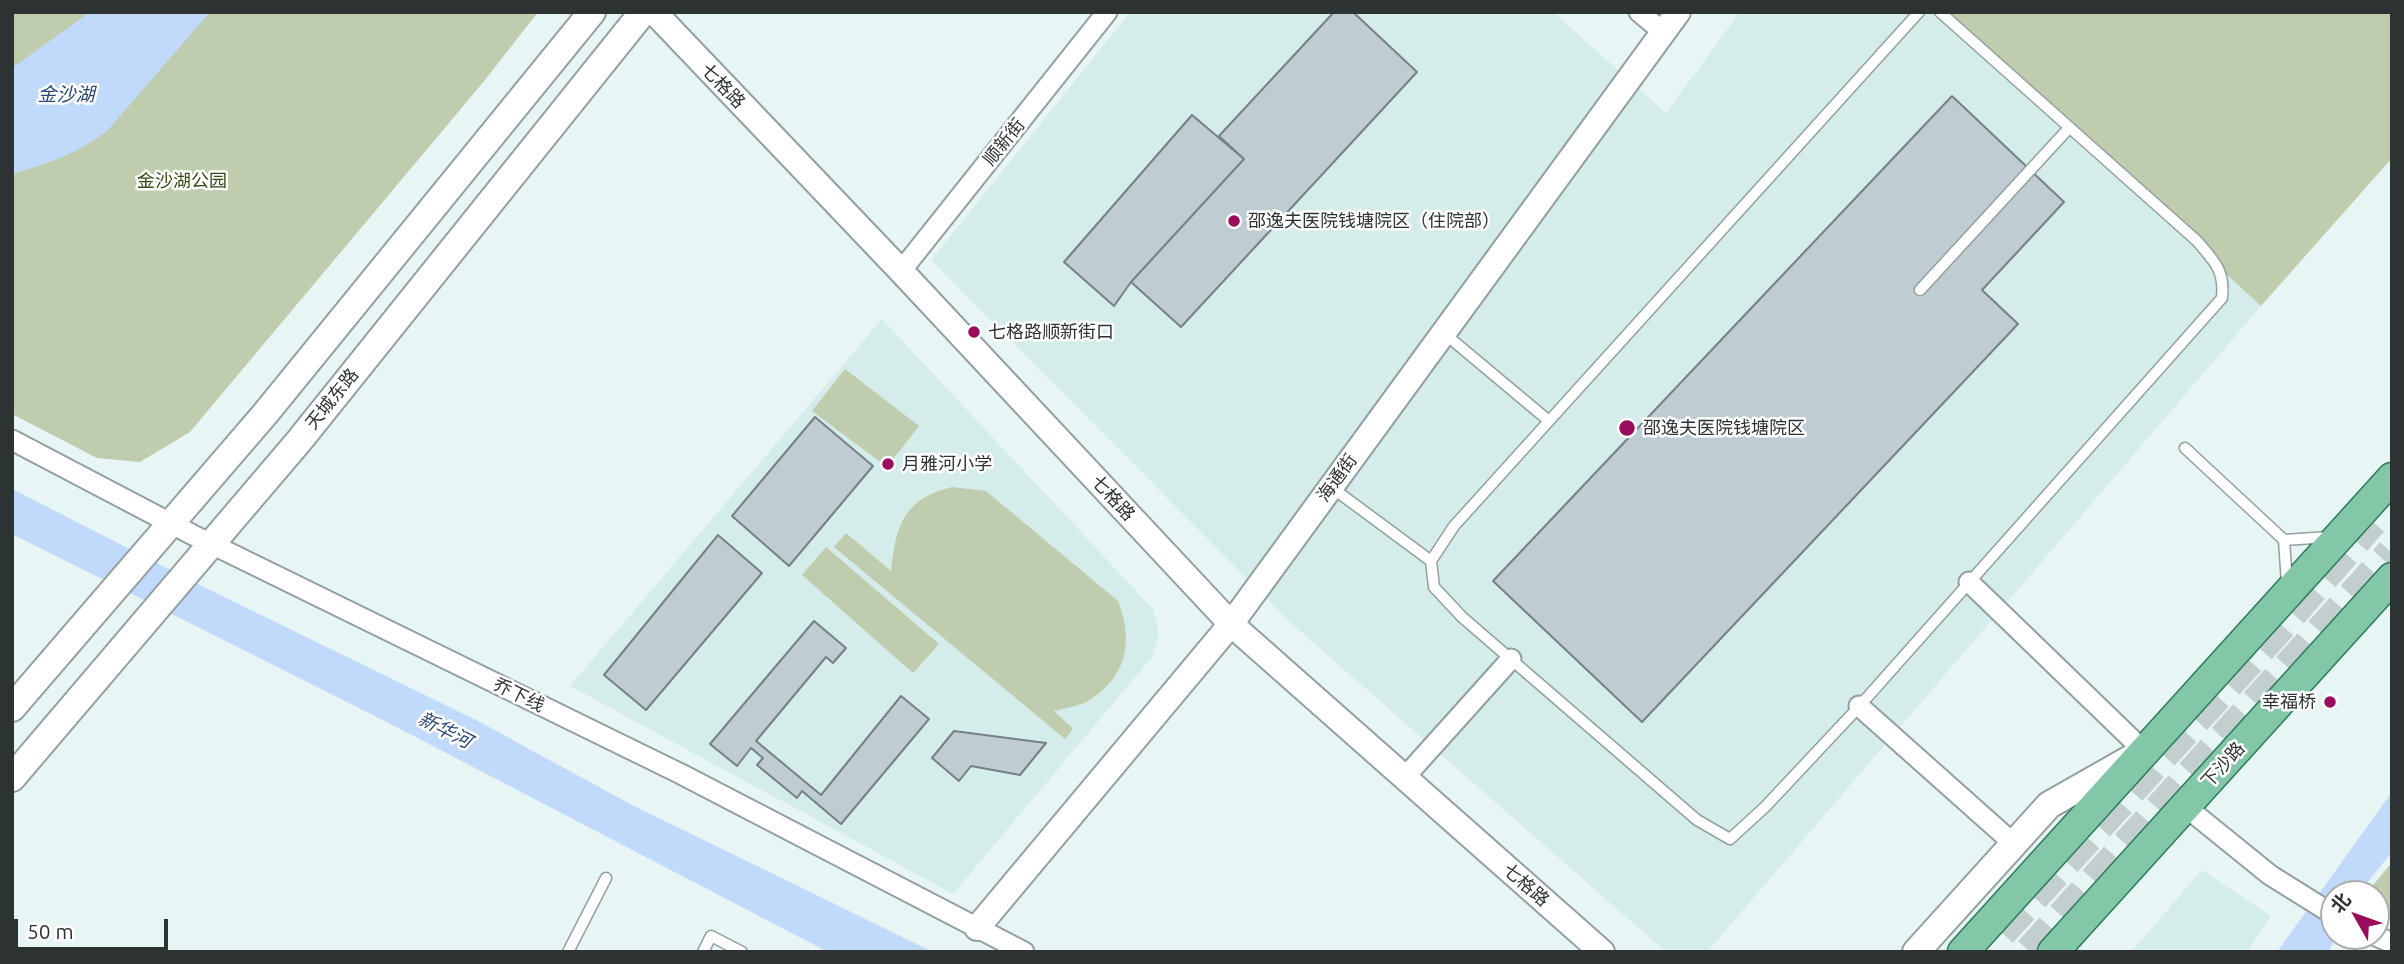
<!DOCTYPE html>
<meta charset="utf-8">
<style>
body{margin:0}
#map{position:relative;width:2404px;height:964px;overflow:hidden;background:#e7f6f5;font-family:Ubuntu,"Noto Sans SC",sans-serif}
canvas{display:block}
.frame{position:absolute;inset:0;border:14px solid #2d3332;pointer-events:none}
.north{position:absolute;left:2320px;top:880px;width:70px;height:70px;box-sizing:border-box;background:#fff;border:2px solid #abadad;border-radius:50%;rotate:310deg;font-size:19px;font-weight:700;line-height:28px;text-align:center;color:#2d3332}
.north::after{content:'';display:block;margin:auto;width:24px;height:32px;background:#9a0c5c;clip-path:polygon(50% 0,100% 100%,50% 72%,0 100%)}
.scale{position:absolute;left:14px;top:919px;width:154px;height:32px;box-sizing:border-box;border:4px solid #2d3332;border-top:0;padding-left:9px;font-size:21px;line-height:24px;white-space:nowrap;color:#2d3332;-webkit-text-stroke:5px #fff;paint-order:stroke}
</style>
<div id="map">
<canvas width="2404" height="964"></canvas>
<div class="frame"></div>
<div class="north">北</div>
<div class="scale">50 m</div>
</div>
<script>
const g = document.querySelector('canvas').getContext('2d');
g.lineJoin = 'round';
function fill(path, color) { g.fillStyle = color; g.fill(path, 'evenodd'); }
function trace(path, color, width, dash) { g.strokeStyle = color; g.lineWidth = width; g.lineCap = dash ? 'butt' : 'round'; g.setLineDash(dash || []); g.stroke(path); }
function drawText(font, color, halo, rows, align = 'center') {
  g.font = font + ' Ubuntu,"Noto Sans SC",sans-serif'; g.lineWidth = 5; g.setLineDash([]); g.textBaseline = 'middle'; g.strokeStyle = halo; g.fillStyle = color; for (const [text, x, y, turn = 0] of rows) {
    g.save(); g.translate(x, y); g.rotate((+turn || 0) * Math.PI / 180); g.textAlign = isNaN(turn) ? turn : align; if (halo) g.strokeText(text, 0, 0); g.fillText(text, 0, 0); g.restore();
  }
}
fill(new Path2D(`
 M1130,12H1553L1666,113L1740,12H1939L2261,306L1707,952H1666L1292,624L931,260Z
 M882,319L1153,609L1159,633L1152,657L953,894L570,686Z
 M2202,870L2271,916L2247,952H2131Z`), '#d4edeb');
fill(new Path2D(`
 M12,12H538L485,80L190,432L140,462L97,458L12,414Z
 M1939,12H2392V158L2261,306Z
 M845,369L919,426L887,467L812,411Z
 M952,487L986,491L1118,601C1133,639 1128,675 1091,699C1081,706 1065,708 1054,711L1073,729L1065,739L834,547L846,533L891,571C896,526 903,499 952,487Z
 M826,547L939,644L913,673L802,575Z
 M2392,862V920L2376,913V894H2366Z`), '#bfccae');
fill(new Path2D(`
 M90,12H210L108,130C79,153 47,164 12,174V68Z
 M12,489L212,591L476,720L632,805L933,952H828L381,719L12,534Z
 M2392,792V852L2358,894H2334V936H2336L2329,952H2277Z`), '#c1d9fb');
const building = new Path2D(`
 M1334,12H1353L1417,72L1181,327L1131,282L1244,159L1219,136Z
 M1952,96L2064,202L1982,290L2018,324L1642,722L1493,581Z
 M1192,115L1244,159L1131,282L1114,306L1064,262Z
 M815,417L873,466L789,566L732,516Z
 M718,535L762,573L646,710L604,675Z
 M814,621L846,648L833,663L826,657L756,741L821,795L901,696L929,719L841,824L802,791L797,798L757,765L763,758L751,748L737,766L710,744Z
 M954,731L1046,743L1020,775L971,766L959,781L932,758Z`);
fill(building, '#bfccd1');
trace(building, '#758186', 2);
trace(new Path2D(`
 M2001,932L2274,633L2372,521
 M2030,952L2392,553`), '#c2cfce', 32, [32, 16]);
const service = new Path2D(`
 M1919,12L1454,526L1431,561L1434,587L1462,617L1697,820L1730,839L1765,807L1856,710L2222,298C2225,270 2214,261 2197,241L1940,12
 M1920,290L2069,128
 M1445,334L1549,421
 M2185,448L2284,540L2287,583
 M1331,487L1431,561
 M2284,540L2329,537
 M568,952L606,878
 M703,952L711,936L742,952`);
const minor = new Path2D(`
 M1639,12L1663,32
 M901,271L1107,12
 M12,440L193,535L681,774L1024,952
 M1969,582L2144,751
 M1859,706L2014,844
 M1405,777L1511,659
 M2186,807L2270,875L2334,915
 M2376,936L2392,943`);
const tertiary = new Path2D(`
 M654,12L901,271L1231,624L1602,952
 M977,928L1231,624L1678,12`);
const secondary = new Path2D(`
 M12,708L265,414L592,12
 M12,778L299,441L643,12
 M1916,952L2049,805L2137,755`);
const primary = new Path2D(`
 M1963,952L2392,478
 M2053,952L2392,578`);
trace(service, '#92a09f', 13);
trace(minor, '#92a09f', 23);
trace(tertiary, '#92a09f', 28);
trace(secondary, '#92a09f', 30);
trace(primary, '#2d7a59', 33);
trace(service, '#fff', 10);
trace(minor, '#fff', 19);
trace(tertiary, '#fff', 24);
trace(secondary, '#fff', 26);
trace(primary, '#81c7a8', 30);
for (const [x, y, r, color] of [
 [1234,221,7,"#9a0c5c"],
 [974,332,7,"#9a0c5c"],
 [1627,428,9,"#9a0c5c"],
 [888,464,7,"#9a0c5c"],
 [2330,702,7,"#9a0c5c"]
]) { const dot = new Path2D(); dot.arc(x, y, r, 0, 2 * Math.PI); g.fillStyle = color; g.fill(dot); trace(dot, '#fff', 2.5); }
drawText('18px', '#2d3332', '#fff', [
 ["七格路",723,86,46],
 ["顺新街",1004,142,-51],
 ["天城东路",332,399,-51],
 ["海通街",1337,478,-54],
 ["七格路",1113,498,47],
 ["乔下线",519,695,26],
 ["下沙路",2223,765,-48],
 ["七格路",1526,885,41]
]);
drawText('18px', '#364b13', '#fff', [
 ["金沙湖公园",182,181]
]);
drawText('18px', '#2d3332', '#fff', [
 ["邵逸夫医院钱塘院区（住院部）",1248,221],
 ["七格路顺新街口",988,332],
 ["邵逸夫医院钱塘院区",1643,428],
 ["月雅河小学",902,464],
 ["幸福桥",2316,702,"right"]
], 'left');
drawText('italic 19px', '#294875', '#fff', [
 ["金沙湖",66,95],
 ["新华河",445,730,27]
]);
</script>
